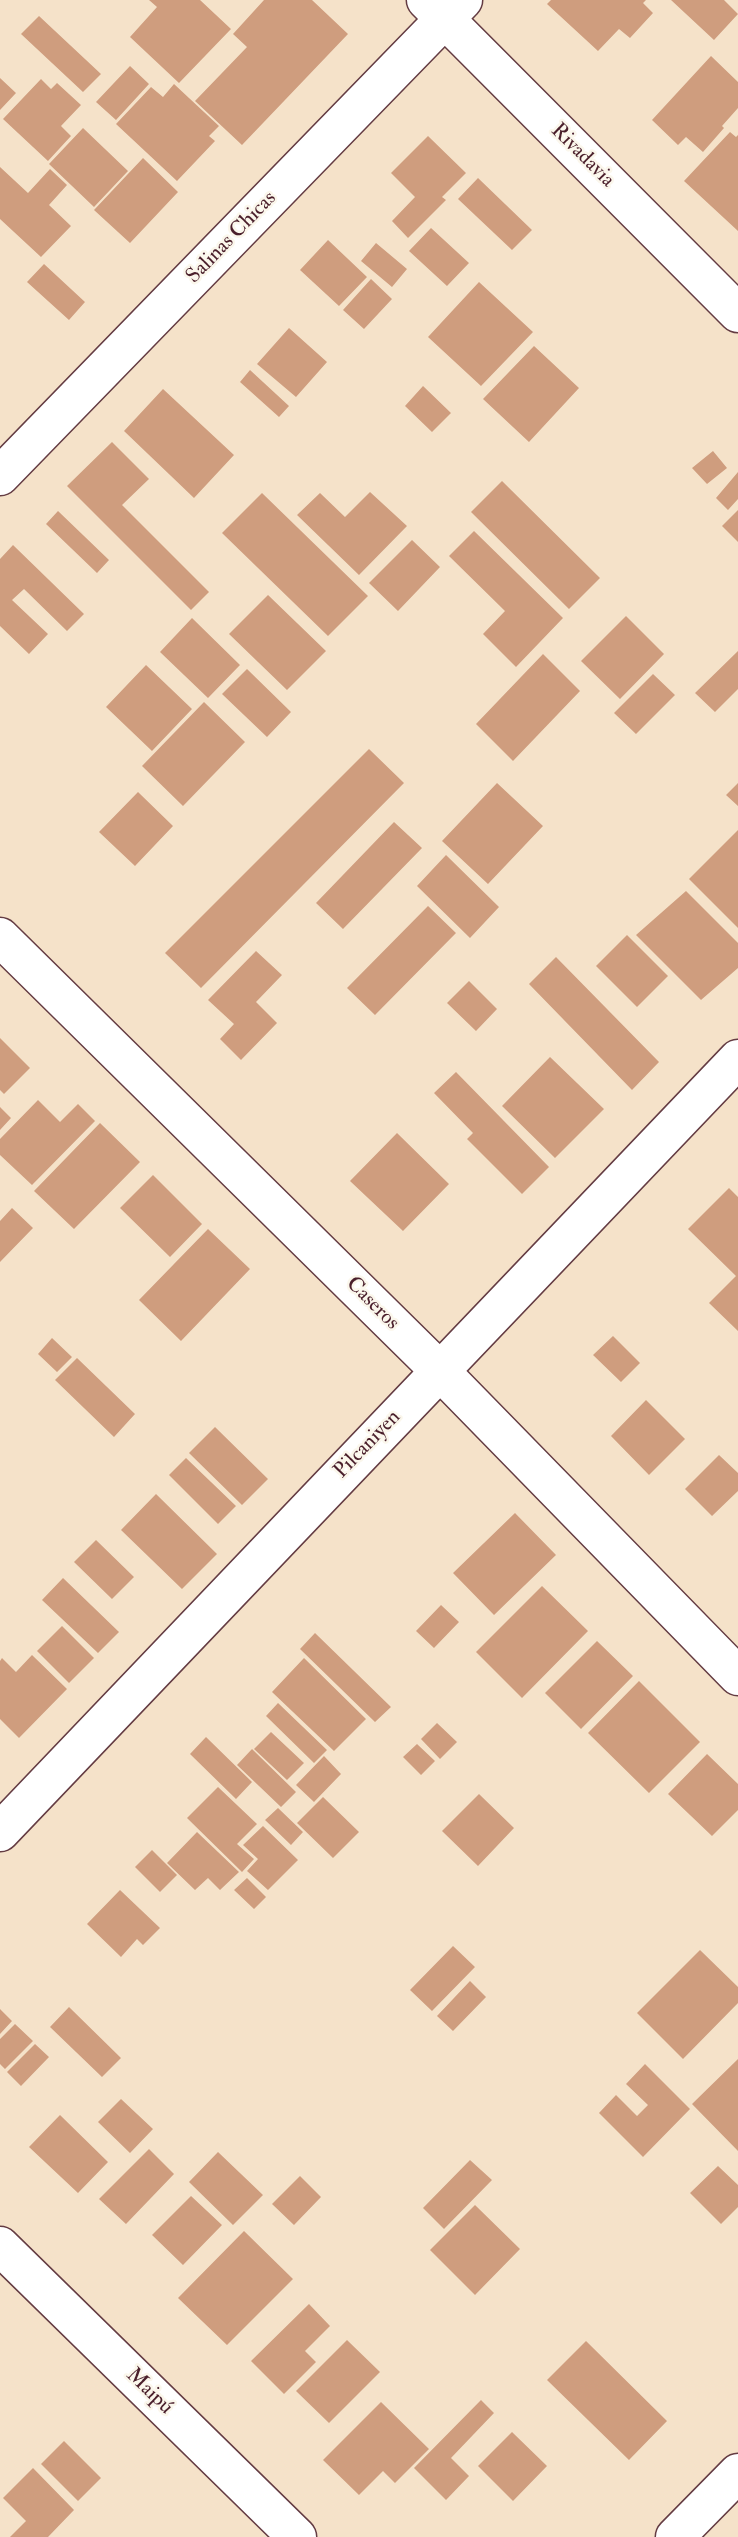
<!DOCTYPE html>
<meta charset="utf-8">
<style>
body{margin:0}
canvas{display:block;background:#f5e2c9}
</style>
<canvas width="738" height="2537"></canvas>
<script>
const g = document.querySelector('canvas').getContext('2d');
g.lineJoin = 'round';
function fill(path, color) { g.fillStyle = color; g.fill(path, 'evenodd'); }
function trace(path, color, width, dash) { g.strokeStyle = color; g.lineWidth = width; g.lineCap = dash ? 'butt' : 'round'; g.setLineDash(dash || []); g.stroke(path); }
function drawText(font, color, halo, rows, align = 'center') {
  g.font = font + ' "IM FELL Double Pica",serif'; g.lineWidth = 5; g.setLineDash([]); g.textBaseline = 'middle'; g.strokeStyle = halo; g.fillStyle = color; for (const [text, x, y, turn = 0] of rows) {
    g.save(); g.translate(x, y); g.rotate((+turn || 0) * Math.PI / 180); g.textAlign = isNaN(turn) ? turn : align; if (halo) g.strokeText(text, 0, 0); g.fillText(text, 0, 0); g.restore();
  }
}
fill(new Path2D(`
 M149,0H200L231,29L179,83L130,37L157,7Z
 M264,0H312L348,34L242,145L195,101L247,47L233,34Z
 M551,0H646L643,3L653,13L630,38L619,29L598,51L547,4Z
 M671,0H724L738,14L714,40Z
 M39,16L101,74L83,92L21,34Z
 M711,56L738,82V108L722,126L724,128L703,152L686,137L678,145L652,120Z
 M130,66L149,84L116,120L96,102Z
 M0,78L16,93L0,110Z
 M41,79L51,89L57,83L81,105L61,126L71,136L48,161L3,119Z
 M174,84L219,126L209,136L215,141L177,181L116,124L151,87L163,97Z
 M83,128L128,171L94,207L49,164Z
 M730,132L736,137L738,135V231L684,181Z
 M428,136L466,173L442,197L446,200L408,238L392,221L415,197L391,173Z
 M143,158L178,192L130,243L94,210Z
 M0,167L28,193L50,169L67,185L49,205L71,226L41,257L0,219Z
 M478,178L532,230L512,250L458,199Z
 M431,228L469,263L447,286L409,251Z
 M328,240L367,277L339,306L300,270Z
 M376,243L407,269L392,287L361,261Z
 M44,264L85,302L69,320L27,282Z
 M371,279L392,299L364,329L343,310Z
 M479,282L533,332L481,386L428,337Z
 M289,328L327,362L296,397L257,364Z
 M534,346L579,388L529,442L483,399Z
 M250,370L289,406L279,417L240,382Z
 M423,386L451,413L432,432L405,406Z
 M163,389L234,455L194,498L124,431Z
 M112,442L149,479L122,505L209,592L191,610L67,486Z
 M713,451L727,468L707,484L692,468Z
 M738,472V499L728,510L716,498Z
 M502,481L600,578L569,609L471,512Z
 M370,492L407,526L359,575L297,515L320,493L345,517Z
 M262,493L368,596L328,636L222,533Z
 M738,510V542L722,526Z
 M58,511L109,560L97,573L46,524Z
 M474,531L563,618L516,667L483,634L505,611L449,556Z
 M412,540L440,567L398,611L369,583Z
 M13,545L84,614L67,631L24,589L12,600L48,634L29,654L0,626V559Z
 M268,595L326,651L287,690L229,634Z
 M626,616L664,654L620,699L581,661Z
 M192,618L240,665L208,698L160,652Z
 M738,651V689L715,712L695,693Z
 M543,654L580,691L513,761L476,724Z
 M146,665L192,709L152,751L106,707Z
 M247,669L291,712L267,737L222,694Z
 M653,674L675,695L636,734L614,713Z
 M204,702L245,742L183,806L142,766Z
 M369,749L404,783L201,988L165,953Z
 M497,783L543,826L488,884L442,841Z
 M738,783V806L726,795Z
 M138,792L173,826L135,866L99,832Z
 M394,822L422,848L343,929L316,903Z
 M738,830V928L689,879Z
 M446,855L499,907L470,938L417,886Z
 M686,891L738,943V968L701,1000L636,935Z
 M428,906L456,933L375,1015L347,988Z
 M627,935L668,976L637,1007L596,966Z
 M256,951L282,975L256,1002L277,1023L241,1060L220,1039L234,1024L208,1000Z
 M556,957L659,1062L632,1090L529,984Z
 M469,981L497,1009L476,1031L447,1003Z
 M0,1038L30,1068L4,1094L0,1090Z
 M550,1057L604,1109L555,1158L502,1106Z
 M456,1072L549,1167L522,1194L467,1139L473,1133L434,1093Z
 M38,1100L60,1122L78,1104L95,1121L32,1185L0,1155V1139Z
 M0,1107L11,1118L0,1130Z
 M100,1123L140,1162L74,1229L34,1191Z
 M397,1133L449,1184L403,1231L350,1181Z
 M153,1175L202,1224L170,1257L120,1208Z
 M729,1188L738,1197V1331L709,1303L736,1276L688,1229Z
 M12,1208L33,1228L0,1262V1221Z
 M208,1229L250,1269L181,1341L139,1300Z
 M613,1336L640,1363L621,1382L593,1355Z
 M52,1338L72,1357L57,1372L38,1354Z
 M77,1358L135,1414L114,1437L55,1380Z
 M646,1400L685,1439L649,1475L611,1436Z
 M215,1427L268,1479L242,1505L189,1453Z
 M719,1455L738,1473V1491L712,1516L685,1489Z
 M186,1458L236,1506L218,1524L169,1475Z
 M156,1494L217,1554L182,1589L121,1530Z
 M515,1513L556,1555L494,1615L453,1573Z
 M96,1540L134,1577L112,1599L74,1562Z
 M63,1578L119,1632L98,1653L42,1600Z
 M542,1586L588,1631L522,1698L476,1652Z
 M441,1605L459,1622L434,1648L416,1631Z
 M62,1626L94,1658L69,1683L37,1651Z
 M315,1633L391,1707L375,1722L300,1649Z
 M597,1641L633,1676L581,1729L545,1693Z
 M32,1655L67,1689L19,1738L0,1719V1661L2,1658L16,1672Z
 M304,1658L366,1719L334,1751L272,1692Z
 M639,1681L700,1742L649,1793L588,1733Z
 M278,1703L327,1750L314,1763L266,1716Z
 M437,1723L457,1742L440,1759L421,1739Z
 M271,1732L304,1763L287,1780L254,1749Z
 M206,1737L252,1782L236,1799L190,1754Z
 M417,1744L435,1761L421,1775L403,1757Z
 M252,1749L296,1792L281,1807L237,1765Z
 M707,1754L738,1784V1810L712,1836L668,1794Z
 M324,1756L341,1774L314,1802L296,1785Z
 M218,1787L257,1824L237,1844L254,1859L242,1872L187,1818Z
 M479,1794L514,1828L478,1866L442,1831Z
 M323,1797L359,1832L333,1858L297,1823Z
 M278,1808L303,1832L291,1845L265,1820Z
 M263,1826L298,1860L268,1890L247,1871L258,1859L243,1845Z
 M197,1832L239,1872L220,1890L208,1878L195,1890L167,1863Z
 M152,1850L177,1875L160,1892L135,1867Z
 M247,1878L266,1897L254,1909L234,1890Z
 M120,1890L160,1928L143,1945L137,1939L121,1957L87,1924Z
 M453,1946L475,1967L432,2011L410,1990Z
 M700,1950L738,1987V2003L683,2059L637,2013Z
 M470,1981L486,1997L453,2031L437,2016Z
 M69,2007L121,2058L102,2077L50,2027Z
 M0,2009L12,2021L0,2034Z
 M15,2024L33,2041L5,2069L0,2064V2039Z
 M35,2044L49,2057L21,2086L7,2072Z
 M738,2059V2151L692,2104Z
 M645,2064L690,2109L643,2157L599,2113L616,2095L637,2116L648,2105L626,2084Z
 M121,2099L153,2129L130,2153L98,2122Z
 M60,2115L108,2162L78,2193L29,2147Z
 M149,2149L174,2174L126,2224L99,2199Z
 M218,2152L263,2195L233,2225L189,2182Z
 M470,2160L492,2180L444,2229L423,2208Z
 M718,2166L738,2185V2207L721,2224L690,2193Z
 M300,2176L321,2197L294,2225L272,2204Z
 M191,2196L222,2225L183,2265L152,2235Z
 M475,2205L520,2249L475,2295L430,2250Z
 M244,2231L293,2279L227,2345L178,2298Z
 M309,2304L330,2326L305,2351L316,2362L284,2394L251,2361Z
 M347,2340L380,2372L329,2423L296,2391Z
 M586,2341L667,2421L629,2460L547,2380Z
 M481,2400L494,2413L451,2458L469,2476L446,2500L414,2468Z
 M381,2402L429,2449L395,2483L383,2471L359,2495L323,2460Z
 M512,2432L547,2466L513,2501L478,2466Z
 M64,2441L101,2478L78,2501L41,2464Z
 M33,2468L74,2510L48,2537H10L26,2521L3,2498Z`), '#cf9d7e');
const street = new Path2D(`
 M426,0L738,313
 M0,476L463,0
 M0,937L439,1370L738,1676
 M0,1832L738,1059
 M0,2246L297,2537
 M675,2537L738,2473`);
trace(street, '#643c43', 41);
trace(street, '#fff', 38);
drawText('21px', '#4a1f2b', '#fbf7ec', [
 ["Rivadavia",582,156,45],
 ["Salinas Chicas",232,238,-46],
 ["Caseros",372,1304,45],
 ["Pilcaniyen",368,1445,-46],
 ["Maipú",149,2392,44]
]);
</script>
